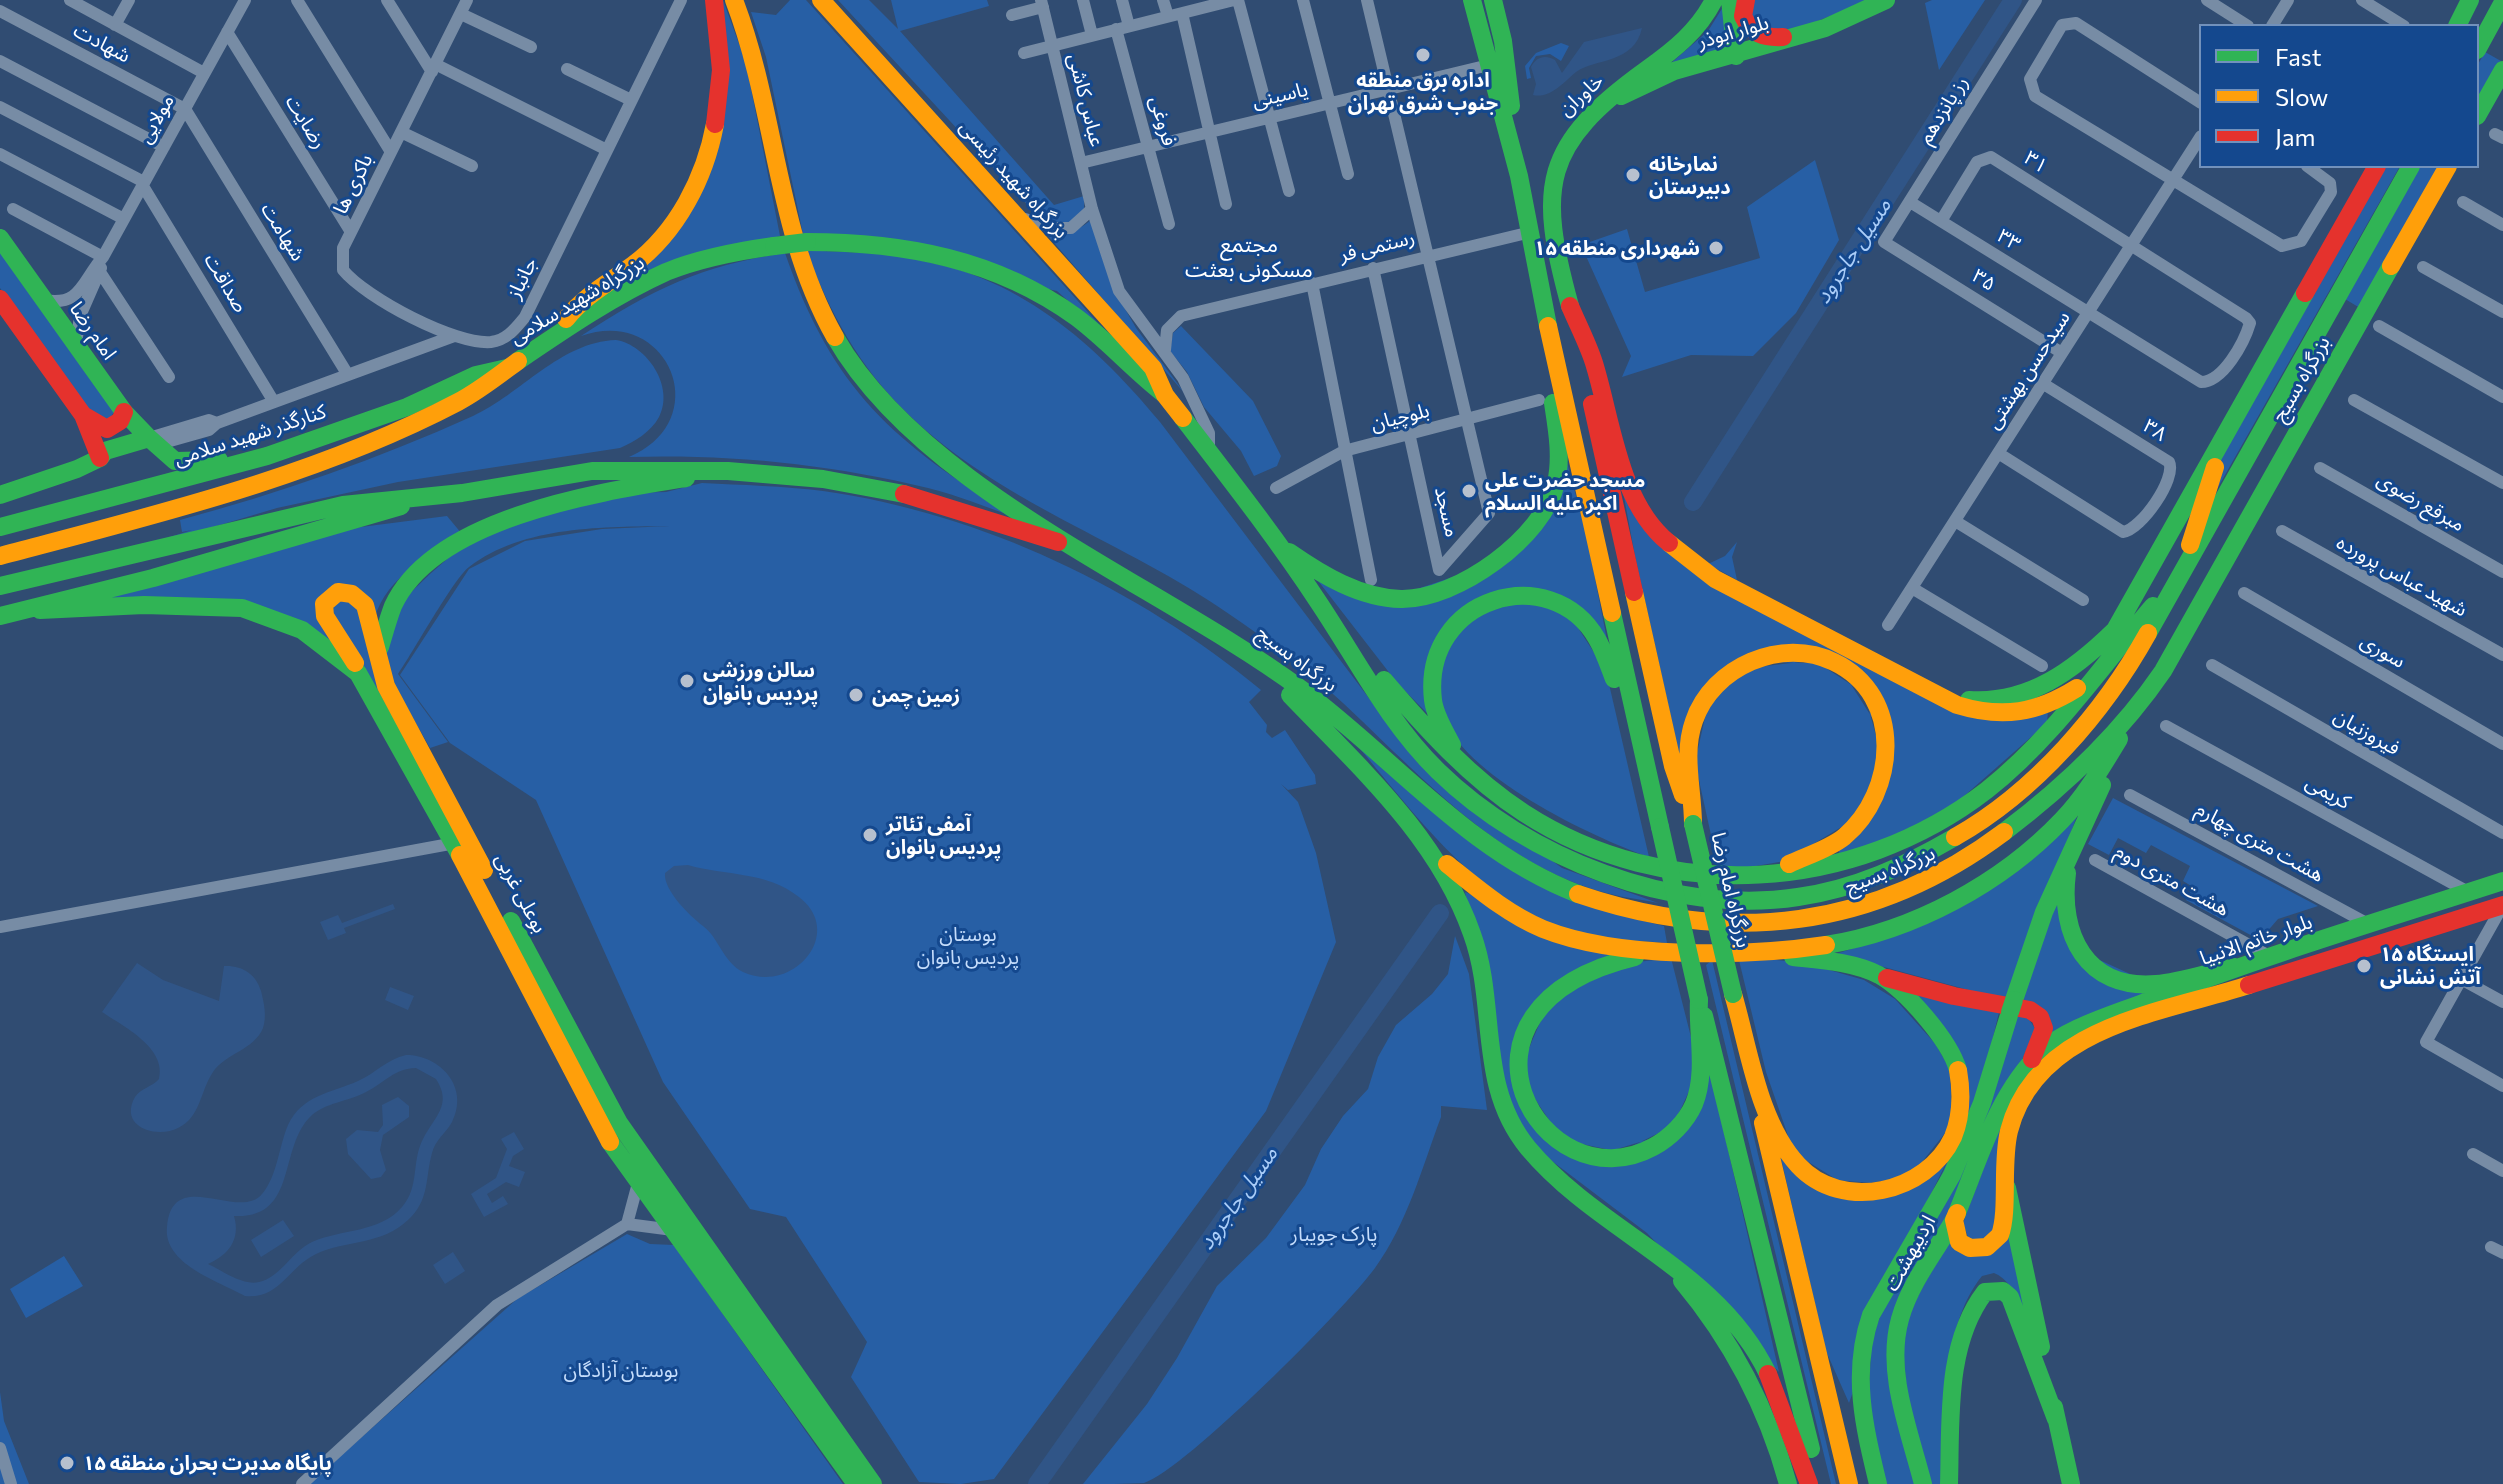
<!DOCTYPE html>
<meta charset="utf-8">
<style>
body{margin:0}
#map{position:relative;width:2503px;height:1484px;overflow:hidden;background:#304c72;font-family:Commissioner,sans-serif}
canvas{display:block}
.legend{position:absolute;left:2199px;top:24px;width:280px;height:144px;box-sizing:border-box;background:#14488e;border:2px solid #7291bb;margin:0;padding:10px 14px;list-style:none;font-size:24px;color:#fff}
.legend li{display:flex;align-items:center;gap:16px;height:40px}
.legend b{width:40px;border:2px solid #7291bb}
</style>
<div id="map">
<canvas width="2503" height="1484"></canvas>
<ul class="legend">
<li><b style="height:10px;background:#30b455"></b>Fast</li>
<li><b style="height:10px;background:#ff9f0a"></b>Slow</li>
<li><b style="height:10px;background:#e5322d"></b>Jam</li>
</ul>
</div>
<script>
const g = document.querySelector('canvas').getContext('2d');
g.lineJoin = 'round';
function fill(path, color) { g.fillStyle = color; g.fill(path, 'evenodd'); }
function trace(path, color, width, dash) { g.strokeStyle = color; g.lineWidth = width; g.lineCap = dash ? 'butt' : 'round'; g.setLineDash(dash || []); g.stroke(path); }
function drawText(font, color, halo, rows, align = 'center') {
  g.font = font + ' Commissioner,"Noto Sans Arabic",sans-serif'; g.lineWidth = 6; g.setLineDash([]); g.textBaseline = 'middle'; g.strokeStyle = halo; g.fillStyle = color; for (const [text, x, y, turn = 0] of rows) {
    g.save(); g.translate(x, y); g.rotate((+turn || 0) * Math.PI / 180); g.textAlign = isNaN(turn) ? turn : align; if (halo) g.strokeText(text, 0, 0); g.fillText(text, 0, 0); g.restore();
  }
}
fill(new Path2D(`
 M723,0L746,63L780,236L628,282L705,177Z
 M790,0H806L1114,341L1057,291L803,234L766,57L751,12L776,15Z
 M838,0H869L898,29L891,0H987L989,6L900,31L1054,205L1084,196V211L1075,221L1063,225L1036,214Z
 M1754,0H1871L1797,29L1758,31L1749,8Z
 M1932,0H1985L1939,70L1925,3Z
 M1723,7L1730,49L1670,64L1708,31Z
 M1561,43L1569,46L1561,61L1550,54L1536,56L1529,68L1531,78L1527,79L1525,66L1536,53Z
 M2485,52L2501,61L2477,102V66Z
 M1815,160L1839,240L1796,313L1753,356L1691,355L1622,377L1631,356L1581,245L1627,229L1645,292L1760,258L1747,207Z
 M2381,166H2400L2204,512L2226,443Z
 M2418,166H2439L2360,308L2345,299Z
 M1092,219L1113,288L1136,328L1186,395L1043,230C1064,232 1076,234 1092,219Z
 M806,250C835,252 864,252 892,255C1009,269 1088,335 1160,422L1418,763L1562,868L1658,903C1639,899 1618,897 1599,891C1496,861 1419,774 1343,703C1308,671 1269,641 1229,614C1126,542 998,502 907,413C859,367 829,311 806,250Z
 M0,251L114,412L108,422L90,412L0,288Z
 M785,253C833,391 894,443 1016,517C987,508 958,495 928,488C830,464 729,454 629,457C717,420 668,305 581,336C653,289 700,266 785,253Z
 M1181,326L1253,401L1281,456L1277,466L1254,476L1241,451L1204,407L1187,372L1170,351L1173,333Z
 M616,340C647,345 675,387 659,417C651,432 634,442 620,448L398,482L277,508L25,583L192,530L182,532L180,520C280,493 378,459 473,416C521,394 560,342 616,340Z
 M1564,451L1587,537L1608,645L1542,592L1449,623L1433,719L1398,684L1312,573L1378,602L1510,558Z
 M1619,470L1644,526L1951,709L2048,711L2047,723L1938,819L1842,859L1837,847L1894,752L1834,658L1723,671L1683,772L1635,556Z
 M702,483C742,485 783,486 823,491C981,513 1139,589 1261,690L1249,702L1267,725L1266,732L1272,738L1285,730L1315,775L1316,784L1288,790L1281,784L1298,802L1316,853L1336,942L1266,1111L994,1479L961,1484L919,1482L851,1377L867,1342L786,1217L750,1209L663,1082L536,800L450,743L400,675L469,569L525,541L602,529L670,526C605,527 524,525 469,567C454,578 412,654 398,674L448,742L430,748L392,681L387,658V646L404,599L430,574L454,553L501,526L621,493L666,492Z
 M447,516L462,534C429,555 387,577 375,617L370,605L325,594L349,659L273,613L90,598L322,532Z
 M1737,542L1732,557L1737,580L1708,564L1725,556Z
 M336,598L358,604L383,700L329,608Z
 M1528,600L1569,614L1606,671L1649,857C1594,838 1458,774 1443,713C1438,696 1441,675 1439,658L1473,615Z
 M1758,662L1818,663L1864,693L1883,760L1858,817L1785,861L1750,867H1718L1695,762L1709,700Z
 M1346,732L1431,810L1627,917L1664,926L1667,943C1637,940 1599,941 1570,931C1471,898 1411,808 1346,732Z
 M2113,798L2318,906L2278,919L2265,934L2256,938L2186,900L2193,887L2183,881L2190,866L2151,845L2146,853L2118,838L2109,855L2088,844Z
 M2081,805L2009,1001L1836,954L1902,932Z
 M2060,889L2069,946L2165,990L2044,1042L2018,1003Z
 M1465,892L1630,954L1548,990L1515,1090L1584,1159L1683,1129L1702,1036L1779,1372L1647,1233L1540,1152L1511,1112Z
 M1455,936L1469,974L1487,1110L1441,1106V1117C1422,1168 1407,1224 1375,1268C1346,1308 1186,1469 1144,1483C1127,1484 1102,1484 1083,1484L1147,1404L1177,1358L1217,1286L1266,1238L1305,1185L1321,1149L1343,1116L1368,1089L1378,1057L1396,1025L1432,994L1448,974Z
 M1738,956L1805,963L1864,980L1895,999L1949,1059L1953,1123L1910,1177L1847,1186L1794,1153L1766,1072Z
 M1671,958L1695,1053L1696,1076L1673,1126L1620,1152L1563,1140C1513,1066 1515,1081 1550,1000L1629,963Z
 M1712,960L1836,1484H1831L1706,965Z
 M1906,993L2000,1008L1979,1096L1905,1247L1849,1403L1826,1351L1779,1150L1805,1178L1915,1186L1966,1097Z
 M2016,1009L2038,1025L1953,1208L1899,1303L1915,1484H1885L1868,1410L1872,1329Z
 M2000,1124L1994,1235L1970,1243L1963,1223Z
 M627,1234L650,1244L674,1245L843,1484H309L517,1299Z
 M2009,1236L2039,1357C2029,1332 2020,1283 1994,1273L1982,1276C1941,1326 1943,1422 1941,1484H1930C1920,1440 1893,1371 1906,1327C1915,1295 1934,1268 1951,1239L1954,1247Z
 M64,1256L83,1286L26,1318L10,1289Z
 M0,1392L4,1421L29,1484H0Z`), '#275fa5');
fill(new Path2D(`
 M1642,28C1634,64 1596,58 1576,72C1564,82 1550,99 1533,95L1536,84L1531,67C1536,57 1545,54 1555,60L1562,73L1584,42Z
 M688,865C726,876 766,871 799,897C846,933 793,995 743,972C723,962 719,938 703,926C690,916 663,890 665,873L674,866Z
 M393,904L395,909L344,928L346,933L328,940L320,922L338,915L342,923Z
 M137,963L163,980L219,1001L224,966C242,965 256,974 261,991C264,1003 267,1016 263,1028C254,1050 226,1053 213,1072C200,1091 201,1117 178,1128C157,1139 118,1127 135,1097C141,1088 152,1087 159,1079C167,1048 123,1026 102,1012Z
 M390,987L414,996L408,1010L385,1000Z
 M406,1055C440,1055 470,1087 452,1122C446,1133 435,1140 432,1153C425,1178 430,1200 408,1220C382,1245 346,1240 316,1254C287,1268 281,1299 245,1296C218,1281 163,1264 167,1227C172,1165 239,1222 262,1194C277,1177 279,1146 288,1125C302,1095 331,1093 358,1081C376,1073 387,1059 406,1055ZM416,1068L436,1079C453,1105 434,1117 423,1139C411,1162 420,1186 402,1207C380,1233 341,1229 312,1242C292,1251 280,1278 259,1282C243,1286 223,1271 208,1264C228,1255 241,1240 234,1216C298,1219 278,1149 310,1117C325,1102 348,1102 366,1092C384,1083 395,1068 416,1068Z
 M398,1097L409,1106V1117L383,1135L380,1150L386,1170L381,1177L371,1179L348,1154L346,1139L357,1130L378,1132L383,1125L382,1105Z
 M514,1132L524,1149L513,1156L509,1166L525,1172L519,1187L506,1182L487,1194L492,1203L503,1196L508,1204L484,1217L471,1194L496,1178L507,1149L501,1139Z
 M283,1220L294,1236L261,1257L251,1240Z
 M453,1252L465,1271L445,1284L433,1265Z`), '#305587');
trace(new Path2D(`
 M1693,502L2013,0
 M1037,1484L1440,913`), '#305587', 18);
trace(new Path2D(`
 M70,0L204,73
 M297,0L391,152
 M387,0L432,72
 M467,0L343,248V270C366,298 455,345 491,342C507,340 515,329 525,317L681,0
 M1041,0L1092,209L1119,291L1183,378L1209,433V447
 M1083,0L1092,35
 M1122,0L1129,26
 M1163,0L1168,16
 M1238,0L1289,191
 M1303,0L1348,174
 M1367,0L1489,513L1439,570L1373,268
 M2036,0L1884,242L2062,353
 M2207,0L2248,26
 M2362,0L2404,26
 M0,11L185,109L348,375
 M1182,13L1226,204
 M461,14L531,47
 M1012,15L1043,7
 M115,25L129,0
 M2272,26L2288,0
 M1116,29L1169,224
 M227,32L351,232
 M1024,53L1234,0
 M0,61L164,147
 M435,64L607,150
 M567,69L631,100
 M2201,103L2076,23L2062,25L2030,79L2035,96L2282,246L2301,241L2331,192L2330,183L2307,166
 M0,107L144,182
 M401,132L472,166
 M2495,134L2503,138
 M0,154L124,219
 M1081,163L1489,65
 M143,186L274,402
 M1910,202L2201,382C2223,382 2244,343 2250,323L2246,318L1991,157L1977,162L1941,221
 M2463,202L2503,225
 M13,209L103,257
 M1025,219L1055,228H1071L1092,209
 M2423,267L2503,312
 M100,272L169,377
 M1312,283L1371,580
 M44,300C81,307 82,281 103,257L245,0
 M2379,326L2503,397
 M76,344L80,316L101,268
 M1165,350L1167,330L1181,316L1531,232
 M2354,400L2503,483
 M149,438L209,420L217,423
 M156,445L209,430L217,423L454,336
 M1998,453L2123,532C2141,530 2177,478 2169,462L2042,383
 M2320,468L2503,572
 M1276,488L1344,451L1539,400
 M1955,521L2083,600
 M2282,531L2503,655
 M1912,588L2042,666
 M2244,593L2503,744
 M1888,625L2201,136
 M2212,665L2503,833
 M2166,726L2470,893
 M2130,795L2370,925
 M2095,860L2269,956
 M2503,905L2426,1042L2503,1086
 M0,927L455,843
 M2461,979L2503,1002
 M2473,1154L2503,1171
 M627,1224L638,1183
 M2491,1247L2503,1253
 M0,1448L11,1484
 M302,1484L497,1305L627,1224L673,1230`), '#778ca5', 12);
trace(new Path2D(`
 M1472,0L1519,176L1548,326
 M1493,0L1503,41L1511,106
 M1730,0L1736,56
 M2457,26L2470,0
 M2477,50L2503,2
 M1621,96L1674,71L1825,28L1886,0
 M2477,116L2503,70
 M0,238L124,412L149,438
 M807,242C903,242 996,259 1076,317C1107,340 1133,370 1164,394
 M1570,306C1537,186 1542,145 1646,70C1674,50 1698,31 1714,0
 M835,337C923,491 1159,584 1301,689C1393,757 1468,852 1578,894
 M518,361C565,329 615,295 666,272C700,258 738,251 774,246
 M1183,418C1230,479 1277,539 1319,603C1357,660 1389,723 1438,771C1527,858 1673,916 1798,897C1855,889 1905,866 1955,837
 M0,495L77,469L100,458L105,451L149,438L175,461L219,460
 M0,527L267,456L407,407L476,375L507,368
 M1289,552C1322,575 1360,598 1401,599C1457,600 1544,537 1556,483C1562,457 1557,429 1553,403
 M0,586L343,505L462,493L592,471H728L823,479L904,494
 M40,610L144,605L242,608L302,630L358,673L460,855
 M1612,613L1660,827
 M0,616L153,578L401,506
 M2148,633L2411,166
 M380,647C384,634 388,619 393,606C434,517 600,492 686,478
 M1384,680C1425,728 1470,778 1524,813C1666,905 1854,893 1987,790C2052,739 2100,668 2153,606
 M1290,695C1359,767 1438,837 1472,934C1498,1005 1476,1085 1528,1148C1600,1234 1717,1268 1768,1374
 M1969,700C2029,704 2074,670 2115,630L2305,293
 M1452,745C1445,731 1435,716 1433,700C1421,597 1551,559 1597,639C1604,651 1609,666 1614,679
 M2004,832C2065,786 2120,734 2163,671L2391,266
 M2067,873C2059,934 2086,990 2156,984C2182,982 2209,972 2235,967
 M511,921L619,1123L873,1484
 M1826,945C1914,931 2002,883 2062,820C2085,796 2102,767 2119,739
 M1635,957C1424,1008 1543,1207 1653,1147C1670,1138 1686,1122 1694,1104C1707,1072 1697,1033 1699,1000
 M1793,957C1821,960 1854,962 1879,975C1906,990 1950,1041 1958,1070
 M2014,1000L2044,912L2102,785
 M1704,1016L1811,1449
 M610,1142L856,1484
 M2007,1188L2041,1347
 M1957,1213C1980,1157 1997,1095 2041,1052C2063,1029 2115,1014 2145,1002C2262,956 2383,920 2503,881
 M1682,1281C1733,1342 1767,1407 1788,1484
 M2054,1407L2071,1484
 M1878,1484C1864,1426 1851,1373 1871,1315L1952,1175L1982,1103L2010,1012
 M1923,1484C1910,1432 1885,1373 1900,1319C1910,1283 1935,1252 1954,1220
 M1949,1484C1951,1421 1945,1344 1985,1292L2003,1291L2010,1297L2056,1419`), '#30b455', 18);
trace(new Path2D(`
 M734,0C777,112 775,231 835,337
 M821,0L1153,368L1165,395L1183,418
 M2391,266L2448,166
 M566,319C584,296 610,282 633,265C677,232 705,178 715,124
 M1548,326L1612,613
 M1669,543L1715,579L1957,705C2003,719 2037,713 2077,688
 M2190,545L2215,467
 M0,556C154,515 315,477 458,402C479,391 499,375 518,361
 M1634,592L1673,766L1683,795
 M355,663L325,616L324,604L338,592L352,594L365,605L386,686L484,870
 M1693,824C1693,790 1682,754 1694,721C1712,667 1782,636 1834,662C1905,696 1897,792 1844,837C1829,849 1806,856 1789,864
 M1955,837C2035,792 2104,712 2148,633
 M460,855L610,1142
 M1447,864C1477,888 1507,914 1543,929C1618,959 1746,957 1826,945
 M1578,894C1730,946 1875,929 2004,832
 M1733,994C1749,1048 1758,1122 1798,1165C1842,1213 1927,1193 1953,1137C1962,1115 1962,1093 1958,1070
 M1763,1123L1849,1484
 M1957,1213L1954,1220L1959,1242L1970,1248L1987,1247L2000,1235C2009,1210 2001,1163 2009,1131C2036,1026 2162,1013 2249,985`), '#ff9f0a', 18);
trace(new Path2D(`
 M714,0L721,70L715,124
 M1746,0L1743,16C1751,34 1764,38 1783,37
 M2305,293L2377,166
 M0,299L83,415L100,458
 M1570,306C1578,325 1588,344 1594,363C1612,421 1619,503 1669,543
 M1592,404L1634,592
 M83,415L107,429L120,421L124,412
 M904,494L1058,542
 M1887,978L1954,996L2030,1010L2040,1017L2044,1028L2032,1059
 M2249,985L2503,905
 M1768,1374L1809,1484`), '#e5322d', 18);
trace(new Path2D(`
 M774,246L807,242
 M1693,824L1733,994
 M1660,827L1699,1000
 M2010,1012L2014,1000`), '#30b455', 18);
for (const [x, y, r, color] of [
 [1423,55,8,"#b7c0ce"],
 [1633,175,8,"#b7c0ce"],
 [1716,248,8,"#b7c0ce"],
 [1469,491,8,"#b7c0ce"],
 [687,681,8,"#b7c0ce"],
 [856,695,8,"#b7c0ce"],
 [870,835,8,"#b7c0ce"],
 [2364,966,8,"#b7c0ce"],
 [67,1463,8,"#b7c0ce"]
]) { const dot = new Path2D(); dot.arc(x, y, r, 0, 2 * Math.PI); g.fillStyle = color; g.fill(dot); trace(dot, '#14488e', 3); }
drawText('20px', '#fff', '#14488e', [
 ["بلوار ابوذر",1733,32,-16],
 ["شهادت",102,43,28],
 ["یاسینی",1280,95,-13],
 ["خاوران",1581,95,-42],
 ["عباس کاشی",1086,100,76],
 ["رز پانزدهم",1943,110,-58],
 ["مولايی",156,119,-61],
 ["فروغی",1163,121,74],
 ["رضایت",306,122,58],
 ["۳۱",2036,162,33],
 ["بزرگراه شهید رئیسی",1014,179,48],
 ["باکری ها",353,184,-64],
 ["شهامت",283,232,58],
 ["۳۳",2009,240,32],
 ["رستمی فر",1377,246,-14],
 ["جانباز",522,278,-64],
 ["۳۵",1984,280,32],
 ["صداقت",226,283,59],
 ["بزرگراه شهید سلامی",577,300,-31],
 ["امام رضا",93,331,55],
 ["سیدحسن بهشتی",2028,370,-57],
 ["بزرگراه بسیج",2301,379,-60],
 ["بلوچیان",1400,417,-14],
 ["۳۸",2155,430,32],
 ["کنارگذر شهید سلامی",250,435,-18],
 ["مبرقع رضوی",2421,502,30],
 ["مسجد",1447,512,77],
 ["شهید عباس پرورده",2402,576,29],
 ["سوری",2383,651,30],
 ["بزرگراه بسیج",1297,659,37],
 ["فیروزنیان",2367,732,30],
 ["کریمی",2328,792,29],
 ["هشت متری چهارم",2260,842,29],
 ["بزرگراه بسیج",1890,870,-22],
 ["هشت متری دوم",2172,880,29],
 ["بزرگراه امام رضا",1731,890,77],
 ["بوعلی غربی",521,893,62],
 ["بلوار خاتم الانبیا",2256,940,-19],
 ["اردیبهشت",1910,1253,-61]
]);
drawText('bold 20px', '#fff', '#14488e', [
 ["اداره برق منطقه",1423,80,"center"],
 ["جنوب شرق تهران",1423,103,"center"],
 ["نمارخانه",1649,164],
 ["دبیرستان",1649,187],
 ["شهرداری منطقه ۱۵",1700,248,"right"],
 ["مسجد حضرت علی",1485,480],
 ["اکبر علیه السلام",1485,503],
 ["سالن ورزشی",703,670],
 ["پردیس بانوان",703,693],
 ["زمین چمن",872,695],
 ["آمفی تئاتر",886,824],
 ["پردیس بانوان",886,847],
 ["ایستگاه ۱۵",2380,954],
 ["آتش نشانی",2380,977],
 ["پایگاه مدیرت بحران منطقه ۱۵",83,1463]
], 'left');
drawText('20px', '#c5ddfc', '#14488e', [
 ["بوستان",968,934],
 ["پردیس بانوان",968,957],
 ["پارک جویبار",1334,1234],
 ["بوستان آزادگان",621,1370]
]);
drawText('22px', '#fff', '#14488e', [
 ["مجتمع",1249,245],
 ["مسکونی بعثت",1249,270]
]);
drawText('italic 22px', '#aacdf8', '#14488e', [
 ["مسیل جاجرود",1853,251,-57],
 ["مسیل جاجرود",1238,1198,-55]
]);
</script>
